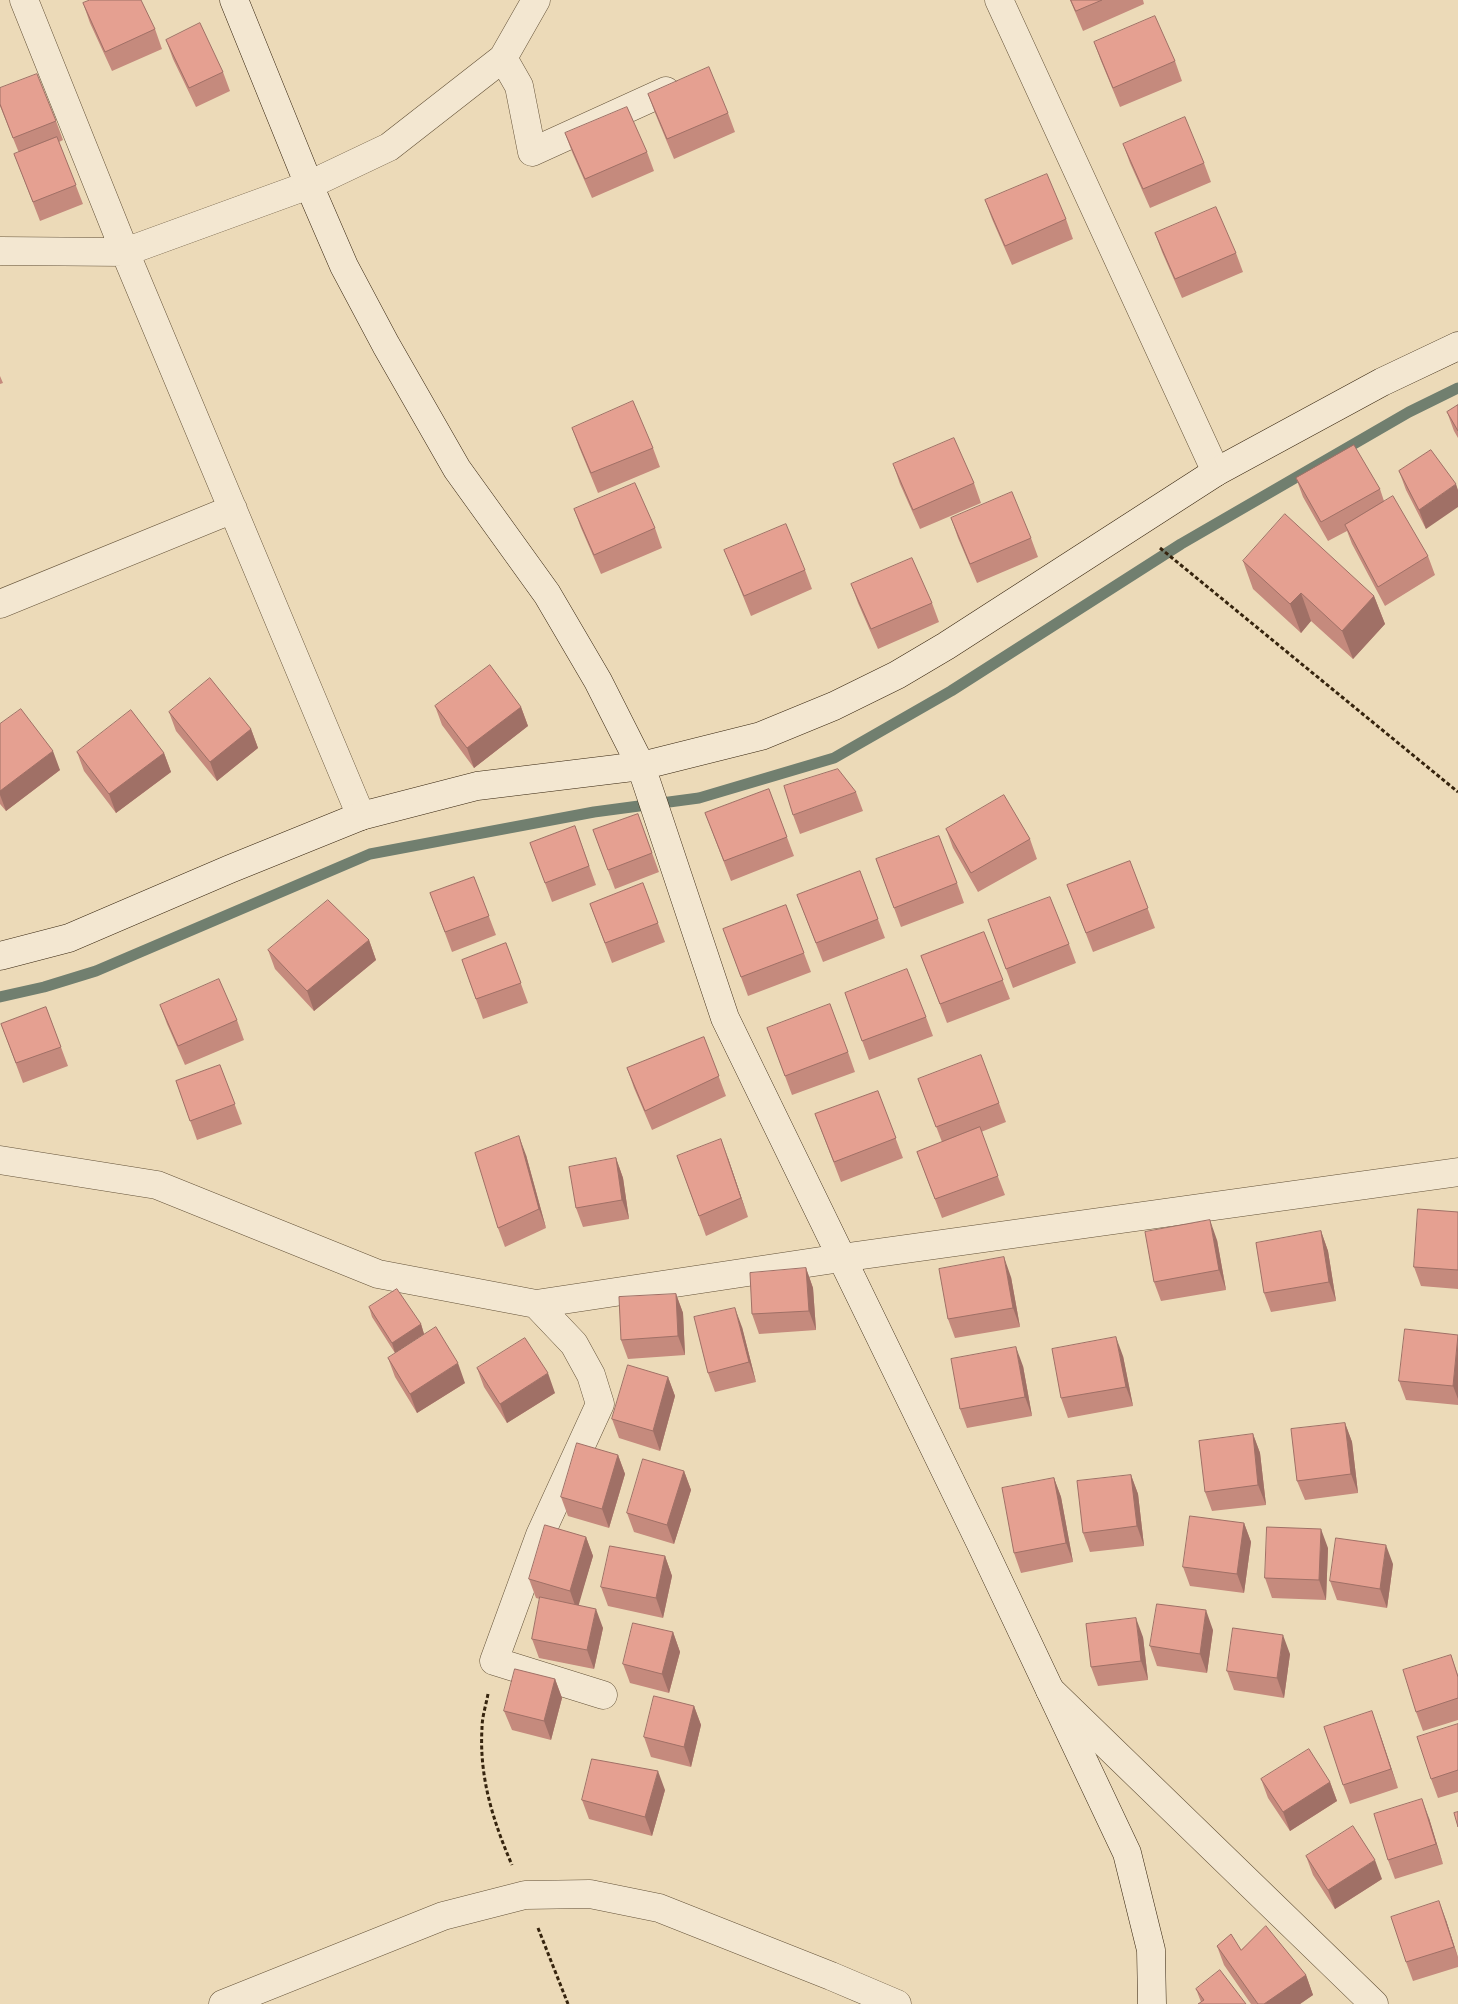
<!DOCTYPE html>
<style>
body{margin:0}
canvas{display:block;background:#ecdab8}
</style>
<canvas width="1458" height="2004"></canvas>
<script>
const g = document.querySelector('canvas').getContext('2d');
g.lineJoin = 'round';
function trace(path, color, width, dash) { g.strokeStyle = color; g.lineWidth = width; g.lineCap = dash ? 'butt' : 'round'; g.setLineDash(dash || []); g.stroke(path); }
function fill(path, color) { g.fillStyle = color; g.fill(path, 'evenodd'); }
trace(new Path2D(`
 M0,997L44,987L96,971L370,854L594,812L699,798L834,758L951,691L1181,544L1409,412L1458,388`), '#717f6f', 11);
const street = new Path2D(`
 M24,0L125,252L361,816
 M999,0L1216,472
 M503,58L519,86L532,152L666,91
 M0,251L125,252L309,185L389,147L503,58L536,0
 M0,604L233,509
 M0,1160L157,1185L378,1274L536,1304L841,1258L1458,1172
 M536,1304L574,1344L591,1375L600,1404L540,1535L494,1661L603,1695
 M1050,1690L1374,2004
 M223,2004L443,1916L525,1895L590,1894L659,1908L831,1976L897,2004`);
const secondary = new Path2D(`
 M234,0L309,185L344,266L386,345L457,469L547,594L598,681L641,766L725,1018L980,1542L1127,1853L1151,1950L1152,2004
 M0,956L69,938L230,869L361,816L477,786L641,766L761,736L834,706L897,675L946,646L1216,472L1382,382L1458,346`);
trace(street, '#645238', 29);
trace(secondary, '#36240e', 29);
trace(new Path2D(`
 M1160,548L1458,792
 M488,1694C486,1705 482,1717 482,1728C479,1777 493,1821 512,1865
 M538,1928L568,2004`), '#36240e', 3, [4, 2.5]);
trace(street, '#f3e7d1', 28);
trace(secondary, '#f3e7d1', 28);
fill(new Path2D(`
 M1070,0H1143L1144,4L1083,31Z
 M83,3L155,29L162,49L112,71L90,23Z
 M166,40L223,72L230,91L196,107L173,59Z
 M1094,42L1175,61L1182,81L1120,107L1101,61Z
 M0,88L56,121L63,140L59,142L83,204L40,221L14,154L19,153L0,106Z
 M648,94L728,113L735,132L674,159L655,113Z
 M565,133L647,152L654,171L592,198L572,152Z
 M1123,144L1204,163L1211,182L1150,208L1130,163Z
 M985,200L1066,219L1073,239L1012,265L992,219Z
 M1155,233L1236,253L1243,272L1182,298L1162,252Z
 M0,376L3,383L0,384Z
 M1458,405V438L1454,431L1447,412Z
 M572,428L653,448L660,467L598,493L579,447Z
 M1431,450L1426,529L1406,490L1399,471Z
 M893,464L974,483L981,503L920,529L900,484Z
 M1296,478L1380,489L1384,501L1428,556L1435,575L1385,606L1352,544L1347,531L1328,541L1303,497Z
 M574,509L655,528L662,548L601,574L581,528Z
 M951,518L1031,538L1038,557L977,583L958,538Z
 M724,550L805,570L812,589L751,616L732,569Z
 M1243,561L1374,596L1385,624L1353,659L1311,621L1301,633L1253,589Z
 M851,584L932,603L939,622L878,649L858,603Z
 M435,706L521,707L528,726L474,768L442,725Z
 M169,712L251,729L258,748L217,781L176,731Z
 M0,724L60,770L6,811L0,804Z
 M77,752L164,753L171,772L116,813L84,771Z
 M769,789L794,856L731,881L705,813Z
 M856,792L863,811L800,834L793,815Z
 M638,814L659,872L615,889L593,830Z
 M575,826L596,885L552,902L530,843Z
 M946,829L1030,839L1037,859L978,892L953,848Z
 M876,859L957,883L964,903L901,927Z
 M1130,861L1155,928L1093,952L1067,885Z
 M860,871L885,938L823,962L797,895Z
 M474,877L496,935L452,952L430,893Z
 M643,883L665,942L612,963L590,904Z
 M786,905L811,972L748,996L723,929Z
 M988,920L1069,944L1076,963L1013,988Z
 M984,932L1010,999L947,1023L921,956Z
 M369,940L376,960L314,1011L275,969L268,950Z
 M506,943L528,1003L483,1019L462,960Z
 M845,993L926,1017L933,1036L869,1060Z
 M160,1005L237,1020L244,1040L185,1065L167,1024Z
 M46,1007L68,1066L23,1083L1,1024Z
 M767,1028L848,1052L855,1072L792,1095Z
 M704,1037L726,1096L652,1130L634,1088L627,1068Z
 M220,1065L242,1124L197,1140L176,1081Z
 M918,1079L999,1103L1006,1122L981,1132L1005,1195L942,1218L917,1152L942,1142Z
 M878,1091L903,1158L841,1182L815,1114Z
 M526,1155L546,1228L505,1247L498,1228Z
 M677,1156L728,1158L748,1217L706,1236Z
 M616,1158L623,1178L629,1219L583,1227L576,1208Z
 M1458,1212V1289L1421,1286L1414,1267Z
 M1321,1231L1328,1251L1336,1301L1271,1312L1264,1293Z
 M1217,1240L1226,1290L1161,1301L1154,1282Z
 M806,1268L813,1288L816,1330L759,1334L752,1314Z
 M1011,1277L1020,1327L955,1338L948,1319Z
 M676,1294L683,1313L685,1355L628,1359L621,1340Z
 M369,1307L421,1324L424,1334L395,1353L372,1317Z
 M742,1327L756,1382L715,1392L708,1373Z
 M1458,1335V1405L1406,1400L1399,1381Z
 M1123,1356L1133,1406L1068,1418L1061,1398Z
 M388,1358L465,1383L417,1413L395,1377Z
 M1023,1366L1032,1416L967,1428L960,1409Z
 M477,1368L555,1393L507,1423L484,1387Z
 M668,1377L675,1396L660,1451L619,1438L612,1419Z
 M1345,1423L1352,1442L1358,1493L1305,1500L1297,1481Z
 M1253,1434L1260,1453L1266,1505L1212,1511L1205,1492Z
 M618,1455L625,1474L609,1528L568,1516L561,1497Z
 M684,1471L691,1490L674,1544L634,1532L627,1513Z
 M1131,1475L1138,1494L1144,1546L1090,1552L1083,1533Z
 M1054,1478L1061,1497L1073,1562L1021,1573L1014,1553Z
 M1244,1523L1251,1542L1244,1593L1190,1586L1183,1567Z
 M586,1537L593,1556L578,1605L603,1628L594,1669L539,1658L532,1639L540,1599L536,1598L529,1579Z
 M1328,1548L1326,1600L1272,1598L1265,1578Z
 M665,1556L672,1576L663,1618L608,1606L601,1587Z
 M1393,1564L1387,1608L1337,1600L1330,1581Z
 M1213,1630L1207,1673L1157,1666L1150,1646Z
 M673,1632L680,1652L669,1693L630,1683L623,1664Z
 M1143,1637L1148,1680L1098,1686L1091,1667Z
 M1290,1654L1284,1698L1234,1690L1227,1671Z
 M1451,1655L1458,1675V1720L1423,1731L1416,1712Z
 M555,1679L562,1698L551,1740L512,1730L504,1711Z
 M694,1706L701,1725L691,1767L651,1757L644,1737Z
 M1458,1724V1792L1438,1798L1431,1779Z
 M1379,1731L1398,1788L1350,1804L1343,1785Z
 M1261,1779L1330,1782L1337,1801L1290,1831L1268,1798Z
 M665,1790L652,1836L589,1819L582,1800Z
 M1429,1818L1443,1864L1395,1879L1388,1860Z
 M1306,1856L1382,1879L1335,1909L1313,1875Z
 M1446,1920L1458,1957V1967L1413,1981L1406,1962Z
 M1217,1946L1241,1950L1306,1975L1313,1995L1300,2004H1251L1224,1965Z
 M1196,1989L1246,2004L1201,2002Z`), '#c58a7d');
fill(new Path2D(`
 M1456,484L1458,490V507L1426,529L1419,510Z
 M1301,593L1311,621L1301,633L1290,604Z
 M1374,596L1385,624L1353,659L1342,631Z
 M521,707L528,726L474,768L467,748Z
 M251,729L258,748L217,781L210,762Z
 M53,751L60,770L6,811L0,795V791Z
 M164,753L171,772L116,813L109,794Z
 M369,940L376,960L314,1011L307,991Z
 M519,1136L526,1155L546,1228L539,1209Z
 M721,1139L728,1158L748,1217L741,1198Z
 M616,1158L623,1178L629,1219L622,1200Z
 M1210,1220L1217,1240L1226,1290L1219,1270Z
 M1321,1231L1328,1251L1336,1301L1329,1282Z
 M1004,1257L1011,1277L1020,1327L1013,1308Z
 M806,1268L813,1288L816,1330L809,1311Z
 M676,1294L683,1313L685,1355L678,1336Z
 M735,1308L742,1327L756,1382L749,1362Z
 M421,1324L424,1334L395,1353L392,1343Z
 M1116,1337L1123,1356L1133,1406L1126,1387Z
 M1458,1340V1399L1453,1386Z
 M1016,1347L1023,1366L1032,1416L1025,1397Z
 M458,1363L465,1383L417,1413L410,1394Z
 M548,1373L555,1393L507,1423L500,1404Z
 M668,1377L675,1396L660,1451L653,1431Z
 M1345,1423L1352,1442L1358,1493L1351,1474Z
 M1253,1434L1260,1453L1266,1505L1258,1485Z
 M618,1455L625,1474L609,1528L602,1509Z
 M684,1471L691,1490L674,1544L667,1525Z
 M1131,1475L1138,1494L1144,1546L1137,1526Z
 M1054,1478L1061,1497L1073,1562L1066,1543Z
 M1244,1523L1251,1542L1244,1593L1237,1574Z
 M1321,1529L1328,1548L1326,1600L1319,1580Z
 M586,1537L593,1556L577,1611L570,1591Z
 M1386,1545L1393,1564L1387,1608L1380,1589Z
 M665,1556L672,1576L663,1618L656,1598Z
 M596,1609L603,1628L594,1669L587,1650Z
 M1206,1610L1213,1630L1207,1673L1200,1654Z
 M1136,1618L1143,1637L1148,1680L1141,1661Z
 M673,1632L680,1652L669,1693L662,1674Z
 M1283,1635L1290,1654L1284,1698L1277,1678Z
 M555,1679L562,1698L551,1740L544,1721Z
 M694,1706L701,1725L691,1767L684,1747Z
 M1372,1711L1379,1731L1398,1788L1391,1769Z
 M658,1771L665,1790L652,1836L645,1817Z
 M1330,1782L1337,1801L1290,1831L1283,1812Z
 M1422,1799L1429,1818L1443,1864L1436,1844Z
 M1375,1860L1382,1879L1335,1909L1328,1890Z
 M1439,1901L1446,1920L1458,1958L1454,1947Z
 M1306,1975L1313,1995L1300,2004H1264Z`), '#a07066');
const building = new Path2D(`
 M90,0H141L155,29L105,52L83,3Z
 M1071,0H1102L1076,11Z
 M1155,16L1175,61L1113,88L1094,42Z
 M200,23L223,72L189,88L166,40Z
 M709,67L728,113L667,139L648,94Z
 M37,74L56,121L13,138L0,104V88Z
 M627,107L647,152L585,179L565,133Z
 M1185,117L1204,163L1143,189L1123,144Z
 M57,137L76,185L33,202L14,154Z
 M1047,174L1066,219L1005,246L985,200Z
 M1216,207L1236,253L1175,279L1155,233Z
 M633,401L653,448L591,473L572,428Z
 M1458,405V431L1447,412Z
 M954,438L974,483L913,510L893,464Z
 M1354,445L1380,489L1321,522L1296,478Z
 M1431,450L1456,484L1419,510L1399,471Z
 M635,483L655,528L594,555L574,509Z
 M1012,492L1031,538L970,564L951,518Z
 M1393,496L1428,556L1378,587L1345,525Z
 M1285,514L1374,596L1342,631L1301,593L1290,604L1243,561Z
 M786,524L805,570L744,596L724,550Z
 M912,558L932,603L871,629L851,584Z
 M490,665L521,707L467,748L435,706Z
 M210,678L251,729L210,762L169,712Z
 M21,709L53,751L0,791V724Z
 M131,710L164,753L109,794L77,752Z
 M838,769L856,792L793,815L784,786Z
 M769,789L787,837L724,861L705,813Z
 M1004,795L1030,839L971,873L946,829Z
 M638,814L652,853L608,870L593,830Z
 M575,826L589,866L545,883L530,843Z
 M939,836L957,883L894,908L876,859Z
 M1130,861L1148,908L1086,933L1067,885Z
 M860,871L878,919L816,943L797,895Z
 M474,877L489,916L445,932L430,893Z
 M643,883L658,923L605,943L590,904Z
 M1050,897L1069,944L1006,969L988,920Z
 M328,900L369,940L307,991L268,950Z
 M786,905L804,953L741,977L723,929Z
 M984,932L1003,980L940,1004L921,956Z
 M506,943L521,983L476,999L462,960Z
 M907,969L926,1017L862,1041L845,993Z
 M219,979L237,1020L178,1046L160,1005Z
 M830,1004L848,1052L785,1076L767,1028Z
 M46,1007L61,1047L16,1063L1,1024Z
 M704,1037L719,1076L645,1111L627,1068Z
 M981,1055L999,1103L936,1127L918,1079Z
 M220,1065L235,1104L190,1121L176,1081Z
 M878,1091L896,1138L834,1162L815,1114Z
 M980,1127L998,1176L935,1199L917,1152Z
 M519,1136L539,1209L498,1228L475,1153Z
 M721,1139L741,1198L699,1216L677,1156Z
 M616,1158L622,1200L576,1208L569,1167Z
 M1418,1209L1458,1212V1270L1414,1267Z
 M1210,1220L1219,1270L1154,1282L1145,1232Z
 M1321,1231L1329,1282L1264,1293L1256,1243Z
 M1004,1257L1013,1308L948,1319L939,1269Z
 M806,1268L809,1311L752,1314L750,1273Z
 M397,1289L421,1324L392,1343L369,1307Z
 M676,1294L678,1336L621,1340L619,1297Z
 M735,1308L749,1362L708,1373L694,1317Z
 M436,1327L458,1363L410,1394L388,1358Z
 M1405,1329L1458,1335L1453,1386L1399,1381Z
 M1116,1337L1126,1387L1061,1398L1052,1349Z
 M525,1338L548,1373L500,1404L477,1368Z
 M1016,1347L1025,1397L960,1409L951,1359Z
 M628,1365L668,1377L653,1431L612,1419Z
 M1345,1423L1351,1474L1297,1481L1291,1429Z
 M1253,1434L1258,1485L1205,1492L1199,1441Z
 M577,1443L618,1455L602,1509L561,1497Z
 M643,1459L684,1471L667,1525L627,1513Z
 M1131,1475L1137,1526L1083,1533L1077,1481Z
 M1054,1478L1066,1543L1014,1553L1002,1488Z
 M1190,1516L1244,1523L1237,1574L1183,1567Z
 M545,1525L586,1537L570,1591L529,1579Z
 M1267,1527L1321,1529L1319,1580L1265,1578Z
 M1336,1538L1386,1545L1380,1589L1330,1581Z
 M610,1546L665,1556L656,1598L601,1587Z
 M540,1597L596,1609L587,1650L532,1639Z
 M1157,1604L1206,1610L1200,1654L1150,1646Z
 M1136,1618L1141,1661L1091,1667L1086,1624Z
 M633,1623L673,1632L662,1674L623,1664Z
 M1233,1628L1283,1635L1277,1678L1227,1671Z
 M1451,1655L1458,1677V1698L1416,1712L1403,1670Z
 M515,1669L555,1679L544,1721L504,1711Z
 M654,1696L694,1706L684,1747L644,1737Z
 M1372,1711L1391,1769L1343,1785L1324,1727Z
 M1458,1724V1770L1431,1779L1417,1737Z
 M1309,1749L1330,1782L1283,1812L1261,1779Z
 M592,1759L658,1771L645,1817L582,1800Z
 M1422,1799L1436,1844L1388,1860L1374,1814Z
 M1458,1812V1827L1454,1813Z
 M1353,1826L1375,1860L1328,1890L1306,1856Z
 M1439,1901L1454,1947L1406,1962L1391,1917Z
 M1266,1926L1306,1975L1264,2004H1258L1217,1946L1231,1934L1241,1950Z
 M1220,1970L1246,2004H1198L1204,2000L1196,1989Z`);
fill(building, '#e5a091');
trace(building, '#a07066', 1);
</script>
